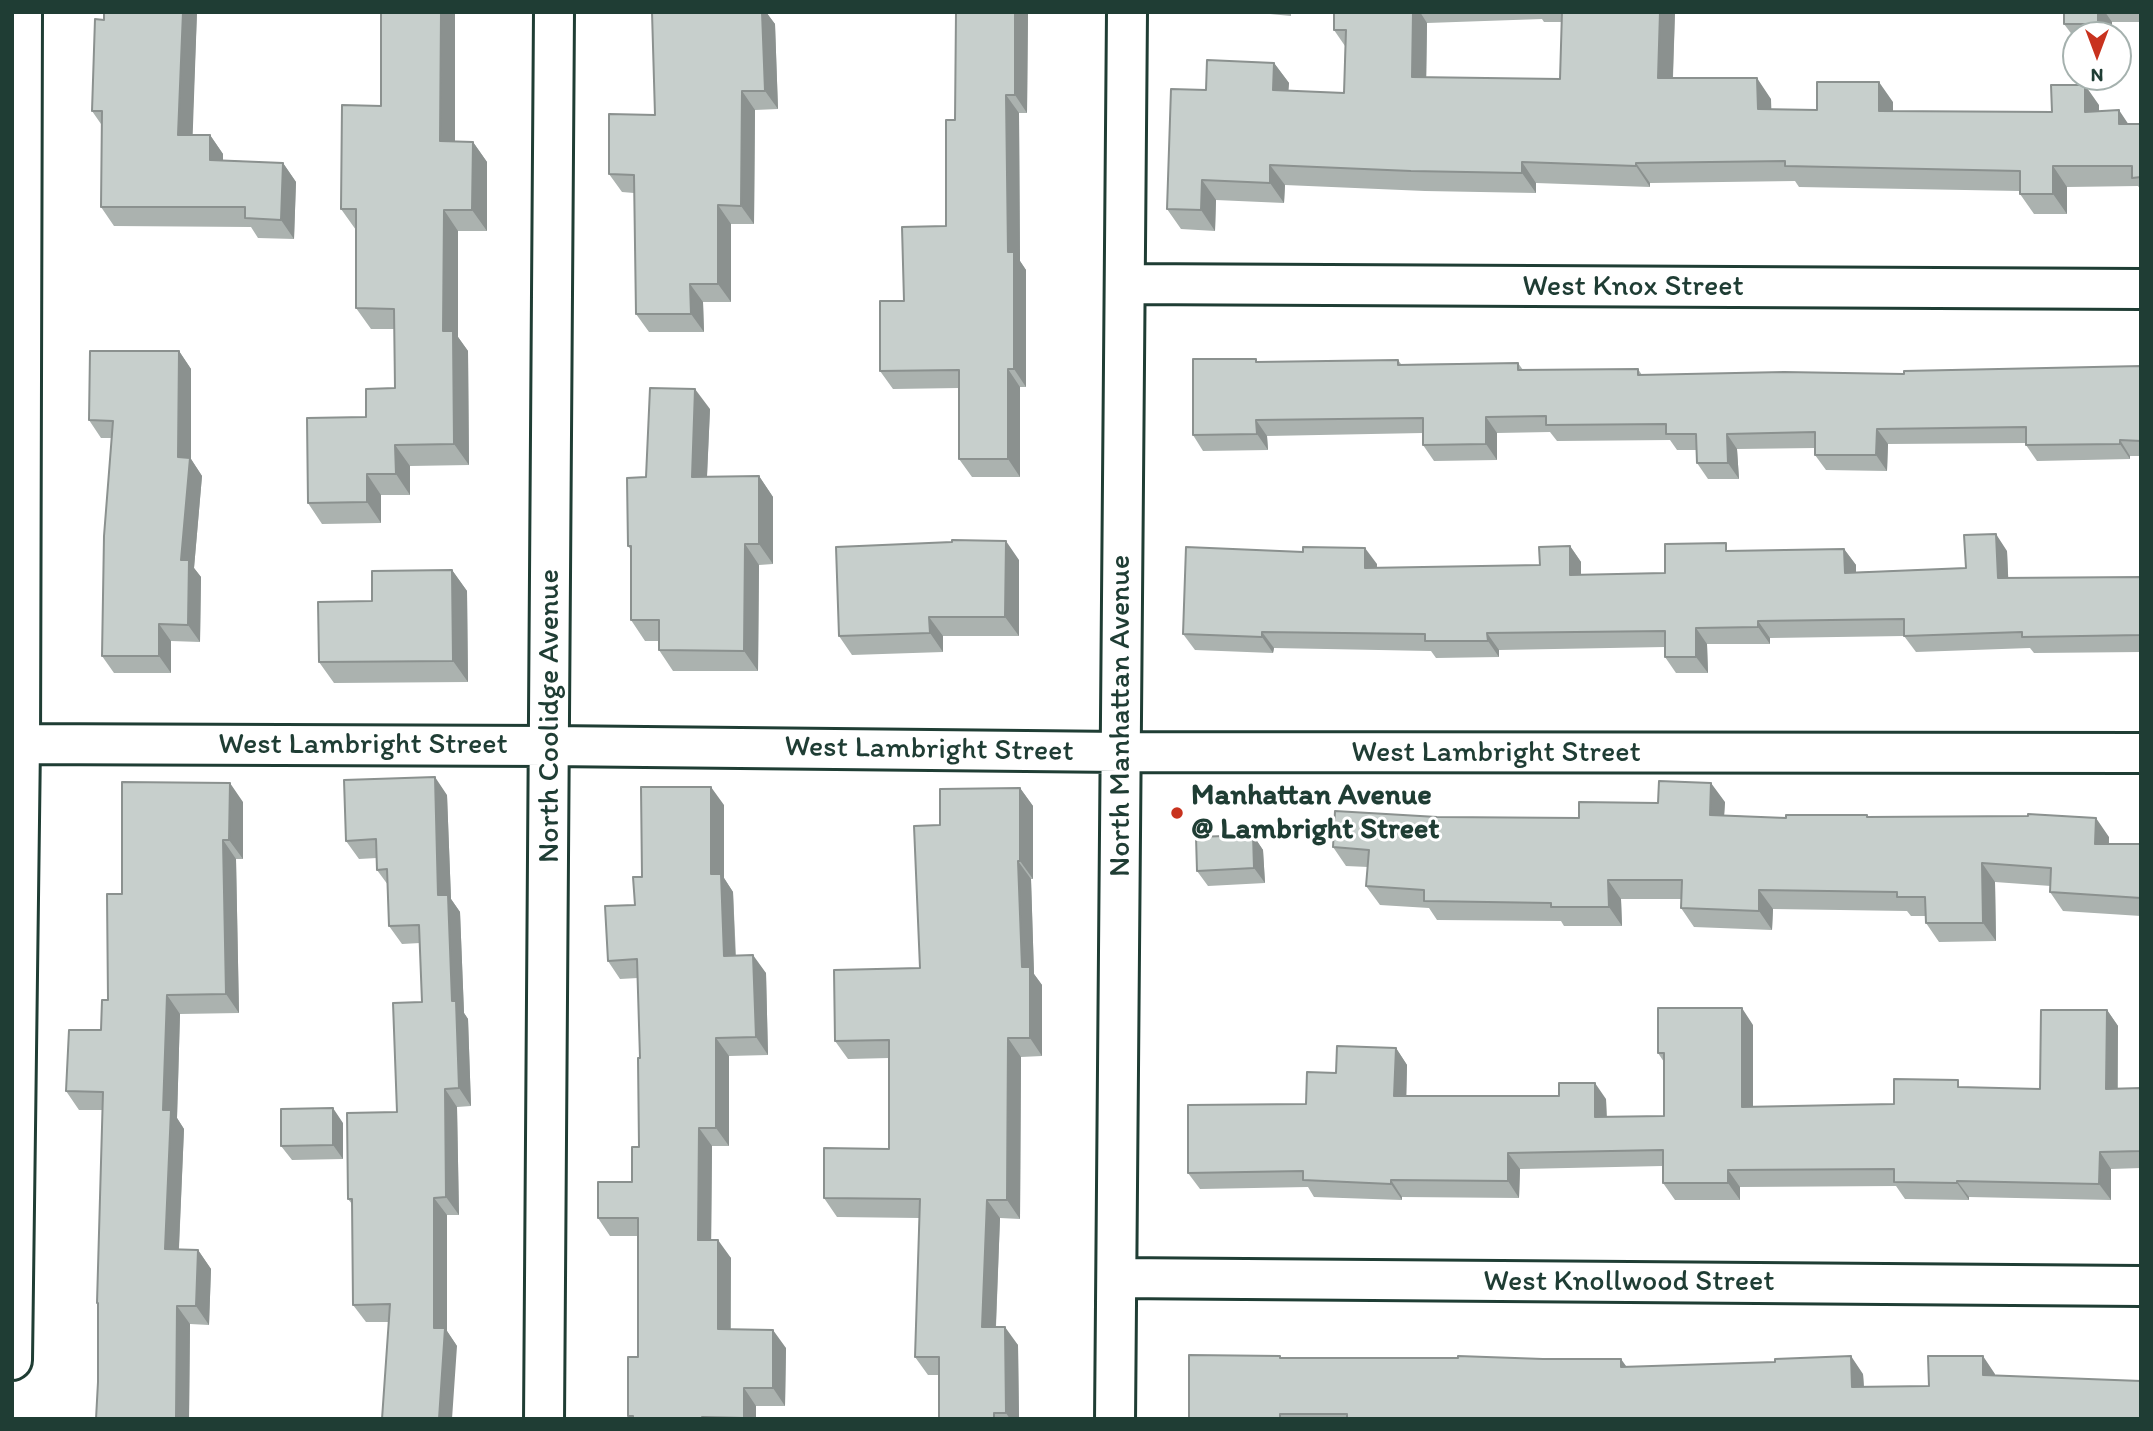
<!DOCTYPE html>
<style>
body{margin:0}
#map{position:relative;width:2153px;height:1431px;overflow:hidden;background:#fff;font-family:Itim,sans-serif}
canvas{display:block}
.frame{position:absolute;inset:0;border:14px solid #1f3d34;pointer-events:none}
.north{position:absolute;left:2062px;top:21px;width:70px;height:70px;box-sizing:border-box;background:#fff;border:2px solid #a5b1ae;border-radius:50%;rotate:180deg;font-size:19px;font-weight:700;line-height:28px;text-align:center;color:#1f3d34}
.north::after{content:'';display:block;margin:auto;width:24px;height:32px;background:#c8321e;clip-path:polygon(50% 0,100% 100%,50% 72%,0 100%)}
</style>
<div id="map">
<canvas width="2153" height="1431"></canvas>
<div class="frame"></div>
<div class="north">N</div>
</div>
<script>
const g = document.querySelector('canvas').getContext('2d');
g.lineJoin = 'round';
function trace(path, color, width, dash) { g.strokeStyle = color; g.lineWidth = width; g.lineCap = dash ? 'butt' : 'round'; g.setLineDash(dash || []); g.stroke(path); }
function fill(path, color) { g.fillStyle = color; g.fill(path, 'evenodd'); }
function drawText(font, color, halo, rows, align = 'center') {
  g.font = font + ' Itim,sans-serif'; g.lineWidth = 6; g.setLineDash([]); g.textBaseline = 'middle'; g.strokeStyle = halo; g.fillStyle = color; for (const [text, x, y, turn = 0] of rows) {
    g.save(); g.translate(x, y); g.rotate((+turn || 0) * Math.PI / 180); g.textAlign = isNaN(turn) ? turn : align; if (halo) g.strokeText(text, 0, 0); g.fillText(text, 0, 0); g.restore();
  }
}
const minor = new Path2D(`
 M1125,284L2141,289
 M12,744L550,746L1121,752L2141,753
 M1117,1278L2141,1286
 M12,1360L20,744L22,12
 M544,1419L554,12
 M1115,1419L1127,12`);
trace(minor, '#1f3d34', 44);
trace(minor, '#fff', 38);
fill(new Path2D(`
 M104,12H197L192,135H210L223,154V160L283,163L296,182L294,239L258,238L251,227L114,226L101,207V124L92,111Z
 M381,12H455V141L473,142L487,162V231H458V337L468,351L469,465L410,466V495H381V523L322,524L308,503L366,417L395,388L394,329H371L356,308V230L341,209L381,106Z
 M652,12H766L775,24L778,109L755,110L754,224H731V302H703L704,332H649L636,314L634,193L622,192L609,174L655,115Z
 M956,12H1028L1027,113H1019L1020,261L1026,270V387H1020V477H972L959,459V388L893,389L880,371L904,301L946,226L955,120Z
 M1249,12H1291V16Z
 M1334,12H1675L1673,78L1771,99V109L1817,110L1893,102V111L2052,112L2099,105V111L2128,124H2141V190L2138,186L2067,187V214H2034L2020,194V191L1799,187L1795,181L1650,183V187L1536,183V193L1425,191L1285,185L1284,203L1216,200L1215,231L1181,229L1167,209L1206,90L1274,63L1289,83L1288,91L1344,93L1345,46L1334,30ZM1542,19L1544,22H1562L1560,79L1426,77L1427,23Z
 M2064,12H2141V22H2112V35H2076V40L2064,24Z
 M179,351L191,369V459L202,476L194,568L201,577L200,642L171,641V673H114L102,656L112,438H101L89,420Z
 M1256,359L1257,362L1398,360L1401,364L1518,363L1523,370L1638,369L1642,375L1904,374L2141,366V456H2130V459L2037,461L2026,445V443L1888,444L1887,471L1826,470L1815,455V448L1737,449L1739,479H1708L1697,463V450H1677L1670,440L1557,441L1550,432L1497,433V460L1434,461L1423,445V433L1267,436L1268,450L1203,451L1193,435Z
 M710,409L707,477L759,476L773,497V564L759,565L758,671H673L659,650V641H645L631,620V550L628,546L646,477Z
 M1570,546L1581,562V575L1665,573L1731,551L1844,549L1856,565V572L1966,568L2007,551L2008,578L2141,577V652L2034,653L2030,648L1916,652L1904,636L1770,638V644H1707L1708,673H1676L1665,657V647L1499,650V657L1436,658L1431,651L1274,648L1273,653L1195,650L1183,634L1377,564V568L1540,565Z
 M1019,560V636H943V652L852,655L839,636Z
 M452,570L467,591L468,682L334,683L319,662L372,601Z
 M1020,788L1033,806V879H1031L1034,974L1042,985V1056L1021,1057L1020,1219L1000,1218L996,1327L1018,1345L1019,1419H939V1375H928L915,1357L919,1218L837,1217L824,1198L889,1149V1058L848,1059L835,1041L920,968L940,825Z
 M447,795L451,899L460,912L464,1013L468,1019L471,1106L457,1107L459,1215H447V1331L457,1346L389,1322H366L353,1305L352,1204L348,1199L397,1112L422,1002L420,943L402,944L389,926L388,885L377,870V858L359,859L346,841Z
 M243,802V859H236L239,1013L180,1014L177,1118L184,1129L179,1249L198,1250L211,1269L209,1325L190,1324L189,1419H96L98,1382V1306L97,1303L103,1110H79L66,1091L101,1030L108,1000L122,894Z
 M1725,802L1724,815L1786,818L1869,817L2109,837V844H2141V916L2063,911L2050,892L2051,886L1995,882L1996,941L1939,942L1926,923V916H1911L1907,911L1773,909L1772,930L1694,927L1681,908V899H1621L1622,926H1564L1561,921L1437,920L1429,908L1380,905L1366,886L1368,867L1346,866L1333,847L1437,817L1579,818L1658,803Z
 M724,805V878L733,892L736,956L766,973L768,1055L729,1056V1146H712L711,1240L731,1258V1329L786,1348L785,1406H756V1419H630L628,1416L638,1357V1236H610L598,1218L632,1182L639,1147L640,1058L638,978L620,979L608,961L635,905Z
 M1253,835L1263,850L1265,883L1208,886L1197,871Z
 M2107,1010L2118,1026V1088H2141V1168L2111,1169V1200L1969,1197V1200L1905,1199L1896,1186L1740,1187V1200H1675L1663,1183V1166L1520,1169L1519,1198L1402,1197V1200L1314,1197L1308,1187L1200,1189L1188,1173L1306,1104L1336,1073L1396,1048L1407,1065L1406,1096L1606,1099L1607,1117L1664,1116V1062L1658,1053L1753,1025V1107L1894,1104L1963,1088L2040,1089Z
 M343,1123V1159L292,1160L281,1146Z
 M1281,1358L1863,1374L1864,1387L1929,1386L1995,1374V1376L2141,1419H1189Z`), '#abb2af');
fill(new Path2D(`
 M183,12H197L192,154L178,135Z
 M441,12H455V162L440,141Z
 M762,12H766L775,24L778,109L765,91Z
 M1015,12H1028L1027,113L1015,95Z
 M1413,12H1420L1427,23L1426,97L1412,77Z
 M1660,12H1675L1672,99L1658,78Z
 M2098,12H2105L2112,22V35H2106L2098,24Z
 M1274,63L1289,83L1287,111L1273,90Z
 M1757,78L1771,99L1772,129L1758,109Z
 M1879,82L1893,102V131L1879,111Z
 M2085,85L2099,105V132L2085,112Z
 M742,91L755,110L754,224L741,206Z
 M1006,95L1019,113L1020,261L1026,270V387L1014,369L1008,252Z
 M2119,110L2133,131L2119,124Z
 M210,135L223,154V179L210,160Z
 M473,142L487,162V231L472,210Z
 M1522,162L1536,183V193L1522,173Z
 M283,163L296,182L294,239L281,220Z
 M1636,163L1650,183V187L1636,166Z
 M1270,165L1285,185L1284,203L1270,183Z
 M2053,166L2067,187V214L2053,194Z
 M1202,180L1216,200L1215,231L1201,210Z
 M718,205L731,224V302L718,284Z
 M444,210L458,231V337L468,351L469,465L454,444L443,331Z
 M690,284L703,302L704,332L691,314Z
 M179,351L191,369V459L202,476L194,568L201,577L200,642L188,625L181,560L178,457Z
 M1008,369L1020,387V477L1008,459Z
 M695,389L710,409L706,497L692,477Z
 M1486,417L1497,433V460L1486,444Z
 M1256,420L1267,436L1268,450L1257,434Z
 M1877,429L1888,444L1887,471L1876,455Z
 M1727,434L1737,449L1739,479L1728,463Z
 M2120,440L2130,456V459L2120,444Z
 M395,445L410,466V495L396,474Z
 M367,474L381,495V523L367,502Z
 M759,476L773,497V564L759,544Z
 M1996,534L2007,551L2009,595L1998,578Z
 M1006,541L1019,560V636L1005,617Z
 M745,544L759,565L758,671L744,651Z
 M1570,546L1581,562V591L1570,575Z
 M1365,548L1377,564L1376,584L1365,568Z
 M1844,549L1856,565V589L1845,573Z
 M452,570L467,591L468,682L453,661Z
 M929,617L943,636V652L930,633Z
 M1758,621L1770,638V644L1758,627Z
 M159,624L171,641V673L159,656Z
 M1696,628L1707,644L1708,673L1696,657Z
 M1262,632L1274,648L1273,653L1262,637Z
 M1487,633L1499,650V657L1488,641Z
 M435,777L447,795L451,899L460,912L464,1013L468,1019L471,1106L459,1088L452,1001L438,895Z
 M230,783L243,802V859L229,840Z
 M1711,783L1725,802L1723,834L1710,815Z
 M711,787L724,805V878L733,892L736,974L724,956L711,874Z
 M1020,788L1033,806V879L1020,861Z
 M2096,818L2109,837L2108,863L2095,844Z
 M1253,835L1263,850L1265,883L1254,868Z
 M223,840L236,859L239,1013L226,994Z
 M1018,861L1031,879L1034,974L1042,985V1056L1030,1038L1022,967Z
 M1982,863L1995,882L1996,941L1983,923Z
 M1608,880L1621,899L1622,926L1609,907Z
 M1759,890L1773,909L1772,930L1759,911Z
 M753,955L766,973L768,1055L756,1037Z
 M167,995L180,1014L177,1118L184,1129L178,1267L165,1249L163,1110Z
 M1742,1008L1753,1025V1123L1742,1107Z
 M2107,1010L2118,1026L2117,1105L2106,1089Z
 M716,1038L729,1056V1146L716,1128Z
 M1008,1038L1021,1057L1020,1219L1007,1200Z
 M1396,1048L1407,1065L1406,1113L1394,1096Z
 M1595,1083L1606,1099L1607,1133L1595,1117Z
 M445,1089L457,1107L459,1215L446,1197Z
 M333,1108L343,1123V1159L333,1145Z
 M699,1128L712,1146L711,1258L698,1240Z
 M2100,1152L2111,1169V1200L2099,1184Z
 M1508,1153L1520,1169L1519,1198L1508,1181Z
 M1728,1170L1740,1187V1200L1728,1183Z
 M1391,1180L1402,1197V1200L1391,1184Z
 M1957,1181L1969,1197V1200L1957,1183Z
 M434,1198L447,1215V1331L457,1346L452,1419H439L434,1328Z
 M987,1200L1000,1218L995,1346L982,1327Z
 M718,1240L731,1258L730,1347L718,1329Z
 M198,1250L211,1269L209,1325L196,1306Z
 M177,1306L190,1324L189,1419L176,1418Z
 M1005,1327L1018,1345L1019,1419H1010L1006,1413Z
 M773,1330L786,1348L785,1406L773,1388Z
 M1851,1356L1863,1374L1865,1405L1852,1387Z
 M1983,1356L1995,1374V1393L1983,1375Z
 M1621,1359L1634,1377L1621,1367Z
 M744,1388L756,1406V1419L744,1418Z`), '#8b918f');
const building = new Path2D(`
 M104,12H183L178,135H210V160L283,163L281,220L245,218V207H101L102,111H92L95,19L104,20Z
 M381,12H441L440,141L473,142L472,210H444L443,331H453L454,444L395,445L396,474H367V502L308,503L307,418L366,417V389L395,388L394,309L356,308V209H341L342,105L381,106Z
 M652,12H762L765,91H742L741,206L718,205V284H690L691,314H636L634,175L609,174V114L655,115Z
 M956,12H1015V95H1006L1008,252H1014V369H1008V459H959V370L880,371V301H904L902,227L946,226V120H955Z
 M1334,12H1413L1412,77L1560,79L1562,12H1660L1658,78H1757L1758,109L1817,110V82H1879V111L2052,112L2051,85H2085V112L2119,110V124H2141V177L2132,178V166H2053V194H2020V171L1785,166V161L1636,163V166L1522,162V173L1411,171L1270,165V183L1202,180L1201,210L1167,209L1171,89L1206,90L1207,60L1274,63L1273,90L1344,93L1346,30H1334Z
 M2064,12H2098V24H2064Z
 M90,351H179L178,457L190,458L181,560H189L188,625L159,624V656H102L104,536L113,421L89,420Z
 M1193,359H1256V362L1398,360V365L1518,363V370L1638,369V375L1784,372L1904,374V371L2141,366V441L2120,440V444L2026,445V427L1877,429L1876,455H1815V432L1727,434L1728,463H1697L1696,434H1666V424L1546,425V416L1486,417V444L1423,445V418L1256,420L1257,434L1193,435Z
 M650,388L695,389L692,477L759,476V544H745L744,651L659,650V620H631V546H628L627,478L646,477Z
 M1996,534L1998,578L2141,577V635L2022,637V632L1904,636V619L1758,621V627L1696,628V657H1665V631L1487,633L1488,641H1425V634L1262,632V637L1183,634L1186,547L1303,552V547L1365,548V568L1540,565L1539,547L1570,546V575L1665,573V544L1726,543V551L1844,549L1845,573L1966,568L1964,535Z
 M952,540L1006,541L1005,617H929L930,633L839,636L836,547L952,542Z
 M452,570L453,661L319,662L318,602L372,601V571Z
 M435,777L438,895H448L452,1001H456L459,1088L445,1089L446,1197L434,1198V1328H445L439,1419H382L390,1304L353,1305L352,1199H348L347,1113L397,1112L393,1003L422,1002L419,925L389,926L387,869L377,870L376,839L346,841L344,780Z
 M1659,781L1711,783L1710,815L1786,818V815H1867V817L2028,816V814L2096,818L2095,844H2141V898L2050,892L2051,868L1982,863L1983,923H1926L1925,897H1897V892L1759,890V911L1681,908L1682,880H1608L1609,907H1551V903L1424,901V890L1366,886L1369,850L1333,847L1335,811L1437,817L1579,818V802L1658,803Z
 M122,782L230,783L229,840H223L226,994L167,995L163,1110H171L165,1249L198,1250L196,1306H177L176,1418L179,1419H96L98,1382V1303H97L103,1092L66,1091L69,1030H101L102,1000H108L107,894H122Z
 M641,787H711V874H721L724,956L753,955L756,1037L716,1038V1128H699L698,1240H718V1329L773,1330V1388H744V1418L702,1417V1419H633V1416H628V1357H638V1218H598V1182H632V1147H639L638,1058H640L637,959L608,961L605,906L635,905L633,877H642Z
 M1020,788V861H1018L1022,967H1030V1038H1008L1007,1200H987L982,1327H1005L1006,1413H994V1419H939V1357H915L920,1199L824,1198V1148L889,1149V1040L835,1041L834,970L920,968L914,826L940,825V789Z
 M1253,835L1254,868L1197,871L1196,837Z
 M1658,1008H1742V1107L1894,1104V1079L1958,1080V1087L2040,1089L2041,1010H2107L2106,1089L2141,1088V1151L2100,1152L2099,1184L1957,1181V1183L1894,1182V1169L1728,1170V1183H1663V1150L1508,1153V1181L1391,1180V1184L1303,1180V1171L1188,1173V1105L1306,1104L1307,1072L1336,1073L1337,1046L1396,1048L1394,1096H1559V1083H1595V1117L1664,1116V1053H1658Z
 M333,1108V1145L281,1146V1109Z
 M1189,1355L1280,1356V1358H1458V1356L1543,1359H1621V1367L1775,1362V1359L1851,1356L1852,1387L1929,1386L1928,1356H1983V1375L2141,1381V1419H1347V1414H1280V1419H1189Z`);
fill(building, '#c7cfcc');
trace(building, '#8b918f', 2);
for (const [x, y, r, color] of [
 [1177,813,7,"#c8321e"]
]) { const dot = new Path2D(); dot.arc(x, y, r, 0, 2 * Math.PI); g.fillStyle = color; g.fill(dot); trace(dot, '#fff', 2.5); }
drawText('30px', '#1f3d34', '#fff', [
 ["West Knox Street",1633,287],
 ["North Coolidge Avenue",550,716,-90],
 ["North Manhattan Avenue",1121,716,-90],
 ["West Lambright Street",363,745],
 ["West Lambright Street",929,750,1],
 ["West Lambright Street",1496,753],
 ["West Knollwood Street",1629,1282]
]);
drawText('bold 30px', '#1f3d34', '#fff', [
 ["Manhattan Avenue",1191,796],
 ["@ Lambright Street",1191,830]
], 'left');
</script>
